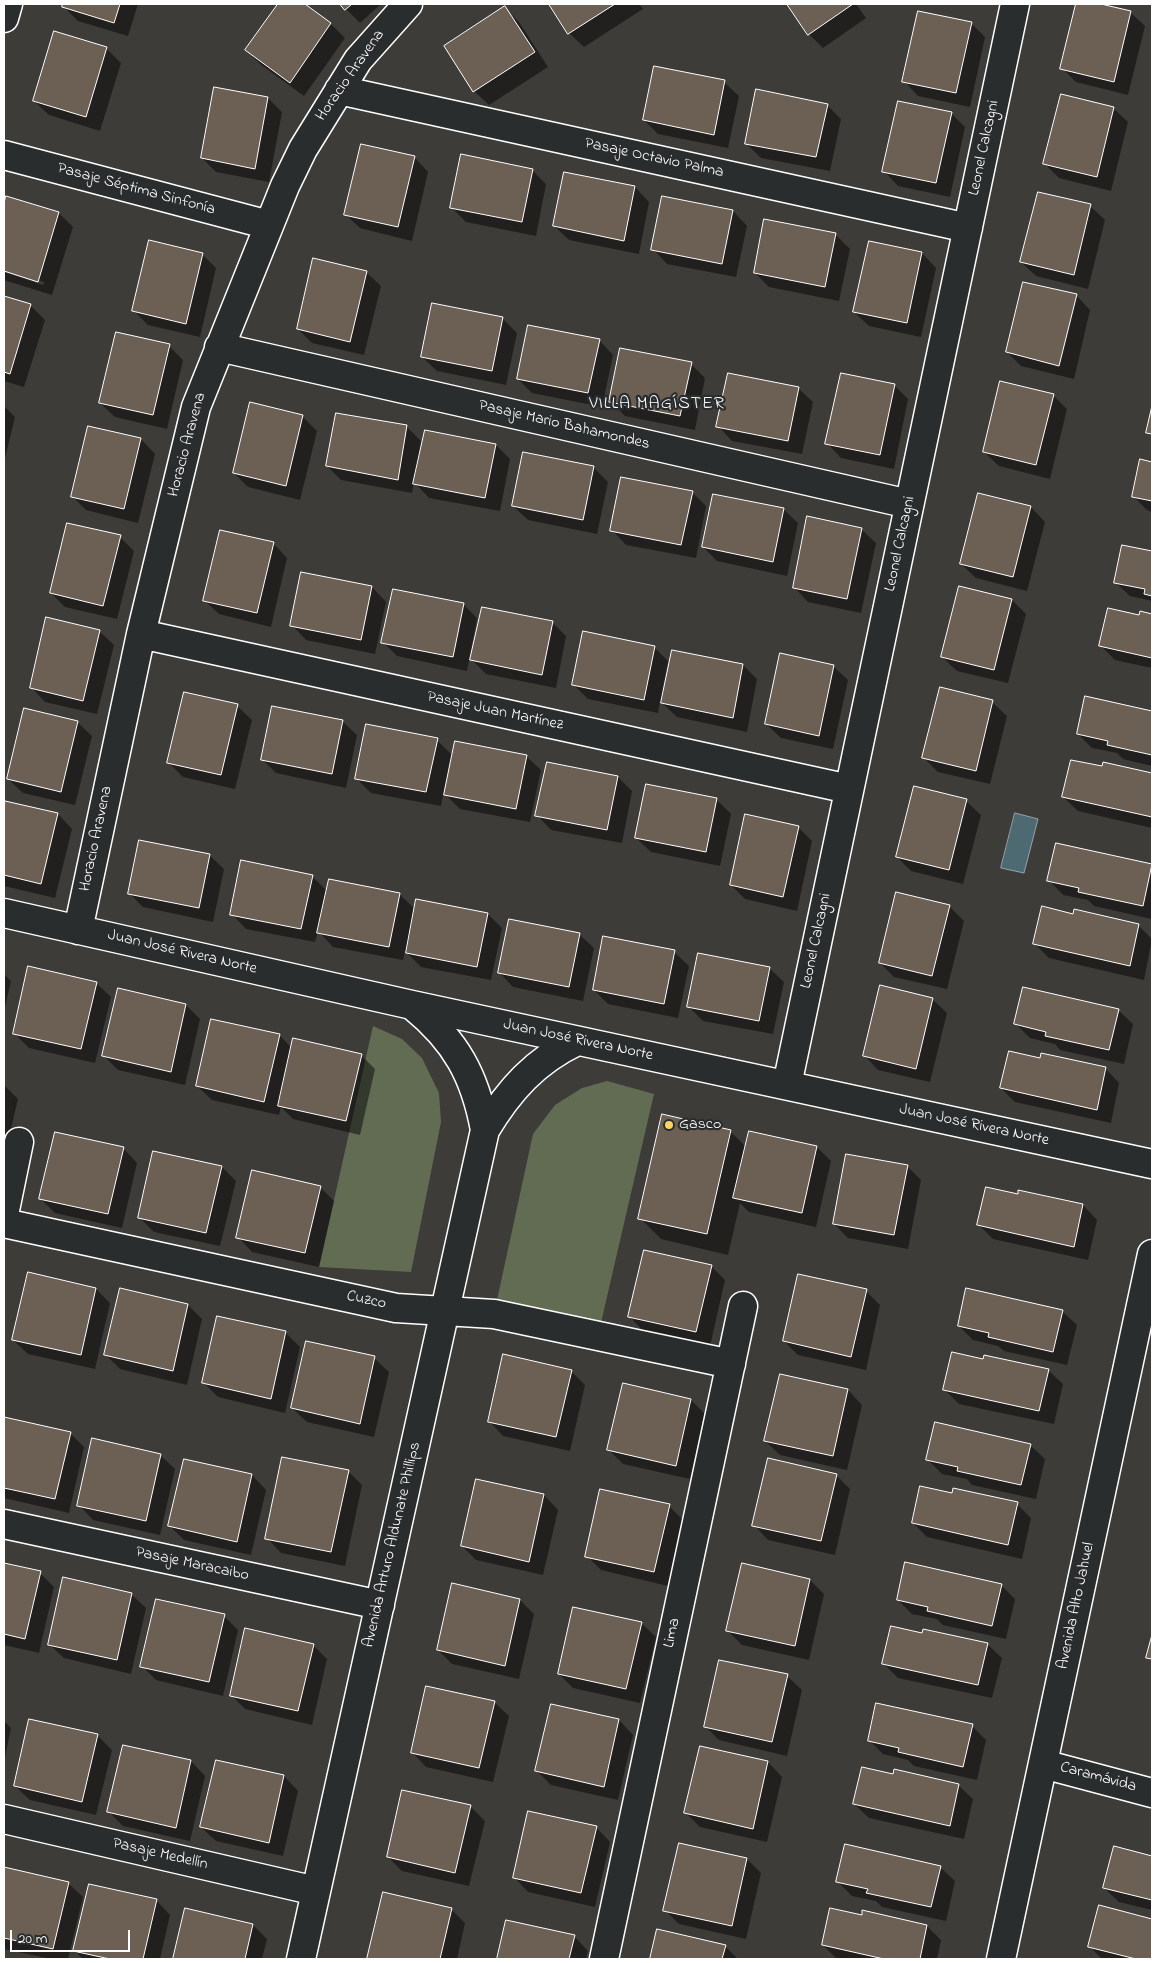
<!DOCTYPE html>
<meta charset="utf-8">
<style>
body{margin:0}
#map{position:relative;width:1156px;height:1963px;overflow:hidden;background:#3e3c39;font-family:"Indie Flower",sans-serif}
canvas{display:block}
.frame{position:absolute;inset:0;border:5px solid #fff;pointer-events:none}
.scale{position:absolute;left:10px;top:1930px;width:120px;height:22px;box-sizing:border-box;border:2px solid #fff;border-top:0;padding-left:6px;font-size:15px;line-height:18px;white-space:nowrap;color:#fff;-webkit-text-stroke:4px #2a2d2e;paint-order:stroke}
</style>
<div id="map">
<canvas width="1156" height="1963"></canvas>
<div class="frame"></div>
<div class="scale">20 m</div>
</div>
<script>
const g = document.querySelector('canvas').getContext('2d');
g.lineJoin = 'round';
function fill(path, color) { g.fillStyle = color; g.fill(path, 'evenodd'); }
function trace(path, color, width, dash) { g.strokeStyle = color; g.lineWidth = width; g.lineCap = dash ? 'butt' : 'round'; g.setLineDash(dash || []); g.stroke(path); }
function drawText(font, color, halo, rows, align = 'center') {
  g.font = font + ' "Indie Flower",sans-serif'; g.lineWidth = 4.5; g.setLineDash([]); g.textBaseline = 'middle'; g.strokeStyle = halo; g.fillStyle = color; for (const [text, x, y, turn = 0] of rows) {
    g.save(); g.translate(x, y); g.rotate((+turn || 0) * Math.PI / 180); g.textAlign = isNaN(turn) ? turn : align; if (halo) g.strokeText(text, 0, 0); g.fillText(text, 0, 0); g.restore();
  }
}
fill(new Path2D(`
 M373,1026L402,1039L422,1058L439,1093L441,1122L411,1272L319,1267Z
 M607,1081L654,1094L600,1327L497,1300L533,1134L555,1105L582,1088Z`), '#616c53');
const water = new Path2D(`
 M1015,813L1038,819L1024,873L1001,868Z`);
fill(water, '#4d6971');
trace(water, '#94a5aa', 1);
fill(new Path2D(`
 M64,4H138L128,36L78,21L63,6Z
 M279,4H303L331,24L345,38L304,96L260,64L246,50Z
 M341,4H381L360,23Z
 M551,4H639L643,9L584,47L569,33Z
 M788,4H856L866,18L823,48L809,34Z
 M1078,4H1096L1130,12L1145,26L1128,95L1076,82L1062,68Z
 M505,8L519,22L548,67L489,105L474,91Z
 M971,23L985,37L970,107L918,96L904,81Z
 M55,33L107,49L121,63L100,131L49,115L34,101Z
 M724,82L739,96L728,148L658,134L644,120Z
 M268,98L282,112L269,182L216,172L202,158Z
 M827,105L841,119L830,171L761,158L746,143Z
 M1113,108L1128,122L1111,191L1059,178L1045,164Z
 M951,113L965,127L950,197L898,186L884,171Z
 M414,157L428,172L412,241L360,228L345,214Z
 M532,170L546,184L536,236L466,222L452,208Z
 M635,187L649,202L639,254L569,240L554,226Z
 M7,197L59,213L73,227L52,295L4,280V272L43,285L44,282L4,270V209Z
 M663,197L733,211L747,226L736,277L667,264L653,249Z
 M1090,206L1105,220L1088,289L1036,276L1021,262Z
 M835,234L850,249L839,301L769,287L755,273Z
 M922,253L936,268L921,337L869,326L854,312Z
 M202,254L216,268L200,337L148,325L134,311Z
 M366,272L381,286L364,355L312,343L298,329Z
 M1076,295L1090,310L1074,379L1021,366L1007,352Z
 M4,297L30,305L45,320L24,387L4,381Z
 M503,319L517,333L506,385L437,371L422,357Z
 M599,340L613,355L602,407L532,393L518,379Z
 M169,346L183,360L167,429L115,417L100,403Z
 M691,364L705,378L695,430L625,416L611,402Z
 M894,385L908,399L894,469L841,458L827,443Z
 M798,388L813,402L802,454L732,441L718,426Z
 M1053,395L1067,409L1050,479L999,466L984,452Z
 M4,406L15,417L4,462Z
 M337,414L407,427L421,441L419,453H421L496,445L510,459L500,511L429,498L414,482L412,493L341,480L327,466Z
 M302,416L317,431L300,500L248,487L234,473Z
 M141,439L155,454L138,523L86,510L72,496Z
 M524,453L594,468L608,482L597,534L528,520L513,506Z
 M1141,460L1152,463V512L1147,510L1133,496Z
 M692,492L706,506L696,558L626,545L612,530Z
 M1031,507L1045,522L1027,591L976,578L961,564Z
 M783,509L798,523L787,576L717,561L703,547Z
 M861,529L876,543L861,613L808,602L794,587Z
 M120,537L134,551L117,619L65,607L51,593Z
 M273,543L287,558L271,627L219,614L204,600Z
 M1123,546L1152,553V601L1130,596L1115,582Z
 M302,573L372,587L386,602L375,654L306,640L292,625Z
 M1012,600L1026,614L1008,683L957,671L942,657Z
 M463,604L477,618L467,671L397,656L383,642Z
 M1141,613L1152,615V668L1115,660L1101,646L1140,616Z
 M552,622L566,636L556,688L486,674L472,660Z
 M99,631L114,645L97,714L45,702L31,687Z
 M654,647L668,661L662,692L743,665L757,679L747,732L677,717L660,701L658,713L588,699L574,685Z
 M833,666L848,680L833,749L781,738L766,724Z
 M1086,698L1152,712V766L1123,759L1117,753L1092,748L1078,734Z
 M992,702L1007,716L990,784L938,772L924,758Z
 M237,706L252,720L235,789L183,777L169,763Z
 M342,721L357,735L346,788L276,773L262,759Z
 M77,722L92,736L75,805L23,793L8,779Z
 M437,740L453,756H526L541,770L530,822L460,809L446,795L453,760L450,759L441,806L371,793L356,778Z
 M1104,764L1152,775V828L1078,811L1063,797L1103,768Z
 M618,777L632,791L622,843L551,830L537,815Z
 M717,800L731,814L720,866L651,852L636,838Z
 M966,801L981,815L963,884L911,871L897,857Z
 M6,802L58,814L72,829L55,898L4,886Z
 M798,827L812,841L797,911L745,899L731,885Z
 M1057,844L1152,866V919L1094,906L1088,900L1063,895L1049,880Z
 M209,855L224,869L213,922L143,907L129,893Z
 M312,876L327,891L399,894L416,910L417,900L488,914L502,928L491,980L421,967L405,951L403,960L333,947L318,931L315,942L246,929L232,914Z
 M949,906L964,921L947,989L894,977L880,963Z
 M1138,925L1152,939L1144,980L1049,958L1035,944Z
 M579,934L594,948L583,1001L513,987L499,972Z
 M674,952L689,966L678,1018L608,1004L594,990Z
 M769,968L784,982L773,1034L703,1021L689,1007Z
 M4,974L11,981L4,1011Z
 M96,983L111,997L95,1063L29,1048L15,1034Z
 M119,990L186,1005L200,1019L185,1085L118,1070L104,1056Z
 M932,999L947,1013L930,1082L878,1070L864,1055Z
 M1118,1010L1133,1024L1124,1064L1060,1050L1055,1044L1030,1038L1016,1024Z
 M279,1035L292,1048L361,1055L375,1069L360,1135L293,1119L281,1107L279,1115L212,1100L197,1086Z
 M1041,1059L1105,1068L1119,1083L1111,1123L1015,1102L1001,1088Z
 M4,1085L18,1099L4,1158Z
 M730,1131L746,1147H817L831,1161L816,1227L749,1212L740,1203L728,1255L661,1239L640,1218Z
 M123,1148L137,1163L122,1228L55,1213L41,1199Z
 M907,1166L921,1180L908,1249L848,1238L834,1224Z
 M222,1167L236,1181L220,1246L154,1232L139,1217Z
 M320,1187L334,1201L319,1267L252,1252L238,1237Z
 M1019,1196L1083,1205L1097,1220L1088,1260L993,1239L979,1225Z
 M711,1266L725,1280L710,1346L643,1331L629,1316Z
 M96,1289L110,1303L95,1369L28,1354L13,1340Z
 M866,1291L880,1305L866,1370L798,1355L784,1341Z
 M188,1305L202,1319L187,1385L120,1369L106,1355Z
 M1062,1311L1077,1325L1067,1365L1004,1351L998,1346L973,1340L959,1326Z
 M218,1318L286,1333L300,1347L285,1413L218,1397L204,1383Z
 M374,1358L389,1372L374,1437L307,1422L292,1408Z
 M984,1361L1048,1370L1063,1384L1054,1424L959,1404L944,1389Z
 M571,1371L585,1385L570,1451L503,1436L489,1421Z
 M848,1390L862,1405L847,1470L780,1455L765,1441Z
 M691,1400L705,1414L690,1479L623,1464L609,1450Z
 M4,1418L70,1433L84,1447L69,1513L4,1498Z
 M1030,1445L1045,1459L1036,1499L972,1485L967,1479L942,1474L927,1459Z
 M160,1455L175,1469L160,1535L93,1520L79,1505Z
 M185,1461L252,1475L266,1490L251,1555L184,1540L170,1526Z
 M348,1471L362,1485L345,1566L281,1553L267,1538Z
 M836,1475L850,1489L835,1555L768,1540L754,1525Z
 M477,1480L544,1495L558,1510L543,1575L476,1560L462,1546Z
 M953,1494L1017,1504L1031,1518L1022,1559L927,1537L913,1523Z
 M669,1506L683,1520L668,1586L601,1570L587,1556Z
 M4,1564L40,1573L54,1587L39,1653L4,1645Z
 M810,1580L824,1594L809,1660L742,1645L727,1630Z
 M1001,1585L1015,1599L1006,1639L943,1625L937,1619L912,1614L898,1600Z
 M131,1594L146,1608L131,1674L64,1658L49,1644Z
 M520,1600L534,1614L519,1679L452,1664L438,1650Z
 M224,1616L238,1630L223,1696L156,1680L142,1666Z
 M641,1623L656,1637L640,1703L573,1688L559,1674Z
 M923,1634L987,1644L1002,1658L992,1698L898,1678L883,1663Z
 M313,1645L327,1659L312,1725L245,1709L231,1695Z
 M787,1676L802,1690L787,1756L719,1740L705,1726Z
 M494,1702L509,1716L493,1782L426,1767L412,1752Z
 M552,1705L619,1720L633,1735L618,1800L551,1785L537,1771Z
 M4,1721L11,1728L4,1762Z
 M972,1726L986,1740L977,1780L914,1766L908,1760L883,1754L869,1740Z
 M98,1736L112,1750L96,1815L30,1800L15,1786Z
 M124,1746L191,1761L205,1776L190,1841L123,1826L109,1812Z
 M701,1747L768,1762L782,1777L767,1842L700,1827L686,1813Z
 M894,1775L958,1785L973,1799L964,1839L869,1818L854,1804Z
 M284,1776L298,1791L283,1856L216,1841L201,1827Z
 M470,1806L485,1821L469,1886L402,1871L388,1857Z
 M596,1827L610,1842L595,1907L528,1892L514,1877Z
 M1115,1847L1152,1857V1910L1119,1902L1104,1888Z
 M747,1859L761,1873L746,1939L679,1924L665,1910Z
 M940,1867L955,1881L946,1921L882,1907L876,1901L852,1896L837,1881Z
 M4,1868L68,1883L83,1897L68,1959H51L4,1949Z
 M384,1894L451,1909L465,1923L457,1959H369Z
 M156,1900L170,1915L160,1959H83L75,1951Z
 M1099,1906L1152,1920V1959H1102L1089,1946Z
 M186,1910L253,1925L267,1939L262,1959H174Z
 M863,1916L927,1926L941,1940L937,1959H837L823,1945Z
 M507,1921L574,1936L588,1951L586,1959H498Z
 M658,1931L725,1946L738,1959H651Z`), '#0007');
const building = new Path2D(`
 M63,4H120L114,23L62,7Z
 M278,4H305L331,23L290,83L245,50Z
 M340,4H352L345,10Z
 M549,4H615L568,34Z
 M787,4H853L808,35Z
 M1076,4H1101L1131,11L1114,82L1060,69Z
 M505,6L535,52L473,92L444,46Z
 M918,11L972,22L956,93L902,82Z
 M54,31L107,47L86,117L33,101Z
 M654,66L725,80L714,135L643,120Z
 M214,87L268,97L255,169L201,158Z
 M756,89L828,104L816,157L745,144Z
 M1061,94L1114,107L1097,177L1043,164Z
 M898,101L952,112L936,183L882,172Z
 M361,144L415,156L398,227L344,215Z
 M461,154L533,169L522,222L450,208Z
 M564,172L635,186L624,241L553,226Z
 M1038,192L1091,204L1074,275L1020,262Z
 M6,196L59,212L38,282L4,271V204Z
 M662,196L733,210L722,264L651,250Z
 M764,219L836,233L825,287L754,273Z
 M149,240L203,253L186,324L132,311Z
 M869,241L922,252L907,323L853,312Z
 M313,258L367,271L350,342L297,329Z
 M1023,282L1077,294L1059,366L1006,352Z
 M4,296L31,304L10,374L4,372Z
 M432,303L503,317L492,371L421,357Z
 M528,325L600,339L588,393L517,379Z
 M116,332L170,344L153,415L99,403Z
 M620,348L692,362L680,416L609,402Z
 M728,373L799,387L788,441L716,427Z
 M841,373L895,384L880,455L825,444Z
 M1000,381L1054,394L1036,465L983,452Z
 M250,402L303,415L286,486L233,473Z
 M1152,406V434L1146,433Z
 M336,413L407,425L398,480L326,466Z
 M88,426L141,438L124,509L71,497Z
 M425,430L496,444L485,498L413,484Z
 M523,452L594,466L583,520L512,506Z
 M1140,459L1152,462V501L1132,497Z
 M621,477L693,491L681,545L610,531Z
 M978,493L1031,506L1013,577L960,564Z
 M713,494L784,508L773,562L702,547Z
 M807,516L862,528L847,599L793,588Z
 M67,523L121,535L103,606L50,593Z
 M220,530L274,542L257,613L203,601Z
 M1122,545L1152,551V596L1144,594L1145,589L1114,583Z
 M301,572L372,586L361,640L290,626Z
 M959,586L1012,599L994,670L941,657Z
 M393,589L464,603L453,657L381,643Z
 M482,607L553,621L542,675L470,660Z
 M1108,608L1139,615L1140,611L1152,614V658L1099,646Z
 M46,617L100,630L83,701L30,688Z
 M583,631L655,646L644,700L572,685Z
 M672,650L743,664L733,718L661,703Z
 M780,653L834,665L819,736L765,724Z
 M940,687L993,700L976,771L922,758Z
 M184,692L238,704L221,775L167,763Z
 M1085,696L1152,711V755L1107,745L1108,741L1077,734Z
 M272,706L343,720L332,774L261,760Z
 M24,708L78,721L61,792L7,779Z
 M366,724L438,738L426,792L355,779Z
 M455,741L527,755L516,809L444,795Z
 M1071,760L1102,766L1103,762L1152,773V817L1062,797Z
 M547,762L618,776L607,830L535,816Z
 M646,784L717,798L706,852L635,838Z
 M914,786L967,799L949,870L896,857Z
 M5,801L58,813L41,884L4,875Z
 M745,814L799,826L783,897L730,885Z
 M139,840L210,854L199,908L128,894Z
 M1056,843L1152,864L1143,906L1078,892L1079,888L1047,881Z
 M241,860L313,875L301,929L230,915Z
 M329,879L400,893L389,947L317,933Z
 M896,892L950,905L932,976L879,963Z
 M416,899L488,913L477,967L406,953Z
 M1042,906L1073,914L1074,909L1139,924L1130,966L1033,944Z
 M509,919L580,933L569,987L498,973Z
 M603,936L675,950L664,1004L593,990Z
 M698,953L770,967L759,1021L687,1007Z
 M28,966L97,982L81,1049L13,1034Z
 M880,985L933,998L916,1069L863,1056Z
 M1023,987L1119,1009L1109,1050L1045,1036L1046,1032L1014,1024Z
 M118,988L186,1004L171,1072L102,1056Z
 M211,1019L280,1034L264,1102L196,1086Z
 M293,1038L362,1054L346,1121L278,1106Z
 M1009,1051L1040,1058L1041,1053L1106,1067L1097,1110L1000,1088Z
 M662,1114L731,1130L707,1234L638,1219Z
 M749,1131L817,1146L802,1213L733,1198Z
 M55,1132L124,1147L108,1214L39,1199Z
 M153,1151L222,1166L206,1233L138,1218Z
 M846,1154L908,1165L894,1235L833,1224Z
 M252,1170L321,1186L305,1253L236,1238Z
 M986,1187L1018,1194V1190L1083,1204L1074,1247L977,1225Z
 M644,1250L712,1265L696,1332L628,1317Z
 M28,1272L96,1288L81,1355L12,1340Z
 M798,1274L867,1289L851,1357L783,1341Z
 M120,1288L188,1304L173,1371L104,1355Z
 M966,1288L1063,1310L1053,1352L988,1337L989,1333L958,1326Z
 M217,1316L286,1331L271,1399L202,1383Z
 M306,1341L375,1356L360,1424L291,1408Z
 M952,1352L983,1359L984,1355L1049,1369L1039,1411L943,1390Z
 M503,1354L572,1370L556,1437L488,1422Z
 M780,1374L848,1389L833,1456L764,1441Z
 M623,1383L691,1399L676,1466L607,1450Z
 M4,1417L71,1432L55,1499L4,1488Z
 M935,1422L1031,1444L1021,1485L957,1471L958,1467L926,1460Z
 M92,1438L161,1454L146,1521L77,1506Z
 M282,1457L349,1470L331,1552L265,1539Z
 M768,1458L837,1474L821,1541L752,1526Z
 M184,1459L252,1474L237,1542L168,1526Z
 M476,1479L544,1494L529,1562L461,1546Z
 M920,1486L952,1493L953,1488L1018,1502L1008,1545L912,1523Z
 M600,1489L670,1504L654,1572L585,1557Z
 M905,1562L1002,1584L992,1626L927,1611L928,1607L897,1600Z
 M4,1563L41,1571L25,1639L4,1634Z
 M742,1563L810,1579L795,1646L726,1631Z
 M63,1577L132,1593L117,1660L48,1645Z
 M452,1583L520,1599L505,1666L437,1650Z
 M156,1599L225,1614L209,1682L140,1667Z
 M573,1607L642,1622L626,1689L558,1674Z
 M891,1626L922,1633L923,1629L988,1643L978,1685L882,1664Z
 M245,1628L314,1644L298,1711L230,1696Z
 M1152,1635V1659L1146,1658Z
 M719,1660L788,1674L772,1742L704,1727Z
 M426,1686L495,1701L479,1768L411,1753Z
 M876,1703L973,1724L963,1767L898,1752L899,1748L868,1741Z
 M551,1704L619,1719L604,1787L535,1771Z
 M29,1719L98,1734L82,1802L14,1786Z
 M123,1745L191,1760L176,1828L107,1812Z
 M700,1746L768,1761L753,1829L684,1813Z
 M216,1760L284,1775L269,1843L200,1827Z
 M862,1767L893,1774L894,1769L959,1784L950,1826L853,1804Z
 M402,1790L471,1805L455,1873L387,1857Z
 M528,1811L597,1826L581,1893L513,1878Z
 M679,1843L747,1858L732,1926L663,1911Z
 M845,1844L941,1866L931,1907L866,1893L868,1889L836,1882Z
 M1114,1846L1152,1856V1900L1103,1888Z
 M4,1867L69,1882L53,1949L4,1938Z
 M89,1884L157,1899L143,1959H110L73,1951Z
 M383,1892L452,1908L440,1959H367Z
 M1099,1905L1152,1919V1959H1136L1088,1947Z
 M185,1908L253,1924L245,1959H173Z
 M830,1908L862,1915V1910L927,1925L920,1959H884L822,1945Z
 M506,1920L575,1935L569,1959H497Z
 M657,1929L726,1945L722,1959H650Z`);
fill(building, '#6c5f53');
trace(building, '#fff', 1);
const minor = new Path2D(`
 M4,18L8,4
 M339,90L968,228
 M4,155L269,225
 M219,347L909,504
 M141,634L849,789
 M4,913L412,1005L1152,1164
 M78,930L141,634L196,407L285,186L303,149L358,60L408,4
 M787,1085L1015,4
 M485,1130C509,1090 535,1061 577,1041
 M4,1215L19,1142
 M4,1223L396,1308L494,1314L731,1364
 M4,1524L380,1605
 M1043,1764L1152,1793
 M4,1819L316,1891
 M301,1959L485,1130C475,1076 456,1041 413,1006
 M604,1959L743,1306
 M1001,1959L1152,1254`);
trace(minor, '#fff', 31);
trace(minor, '#2a2d2e', 28);
for (const [x, y, r, color] of [
 [669,1125,5,"#ffd166"]
]) { const dot = new Path2D(); dot.arc(x, y, r, 0, 2 * Math.PI); g.fillStyle = color; g.fill(dot); trace(dot, '#2a2d2e', 2); }
drawText('16px', '#fff', '#2a2d2e', [
 ["Horacio Aravena",351,76,-55],
 ["Leonel Calcagni",985,148,-78],
 ["Pasaje Octavio Palma",654,159,12],
 ["Pasaje Séptima Sinfonía",136,190,15],
 ["Pasaje Mario Bahamondes",564,426,13],
 ["Horacio Aravena",188,445,-75],
 ["Leonel Calcagni",901,544,-78],
 ["Pasaje Juan Martínez",495,712,12],
 ["Horacio Aravena",97,839,-78],
 ["Leonel Calcagni",817,941,-78],
 ["Juan José Rivera Norte",182,953,13],
 ["Juan José Rivera Norte",578,1041,12],
 ["Juan José Rivera Norte",974,1126,12],
 ["Cuzco",366,1301,12],
 ["Avenida Arturo Aldunate Phillips",393,1545,-77],
 ["Pasaje Maracaibo",192,1565,12],
 ["Avenida Alto Jahuel",1077,1606,-78],
 ["Lima",673,1633,-78],
 ["Caramávida",1098,1778,15],
 ["Pasaje Medellín",160,1855,13]
]);
drawText('16px', '#fff', '#2a2d2e', [
 ["Gasco",679,1125]
], 'left');
g.letterSpacing = '1px';
drawText('18px', '#fff', '#2a2d2e', [
 ["VILLA MAGÍSTER",657,405]
]);
g.letterSpacing = '0px';
</script>
